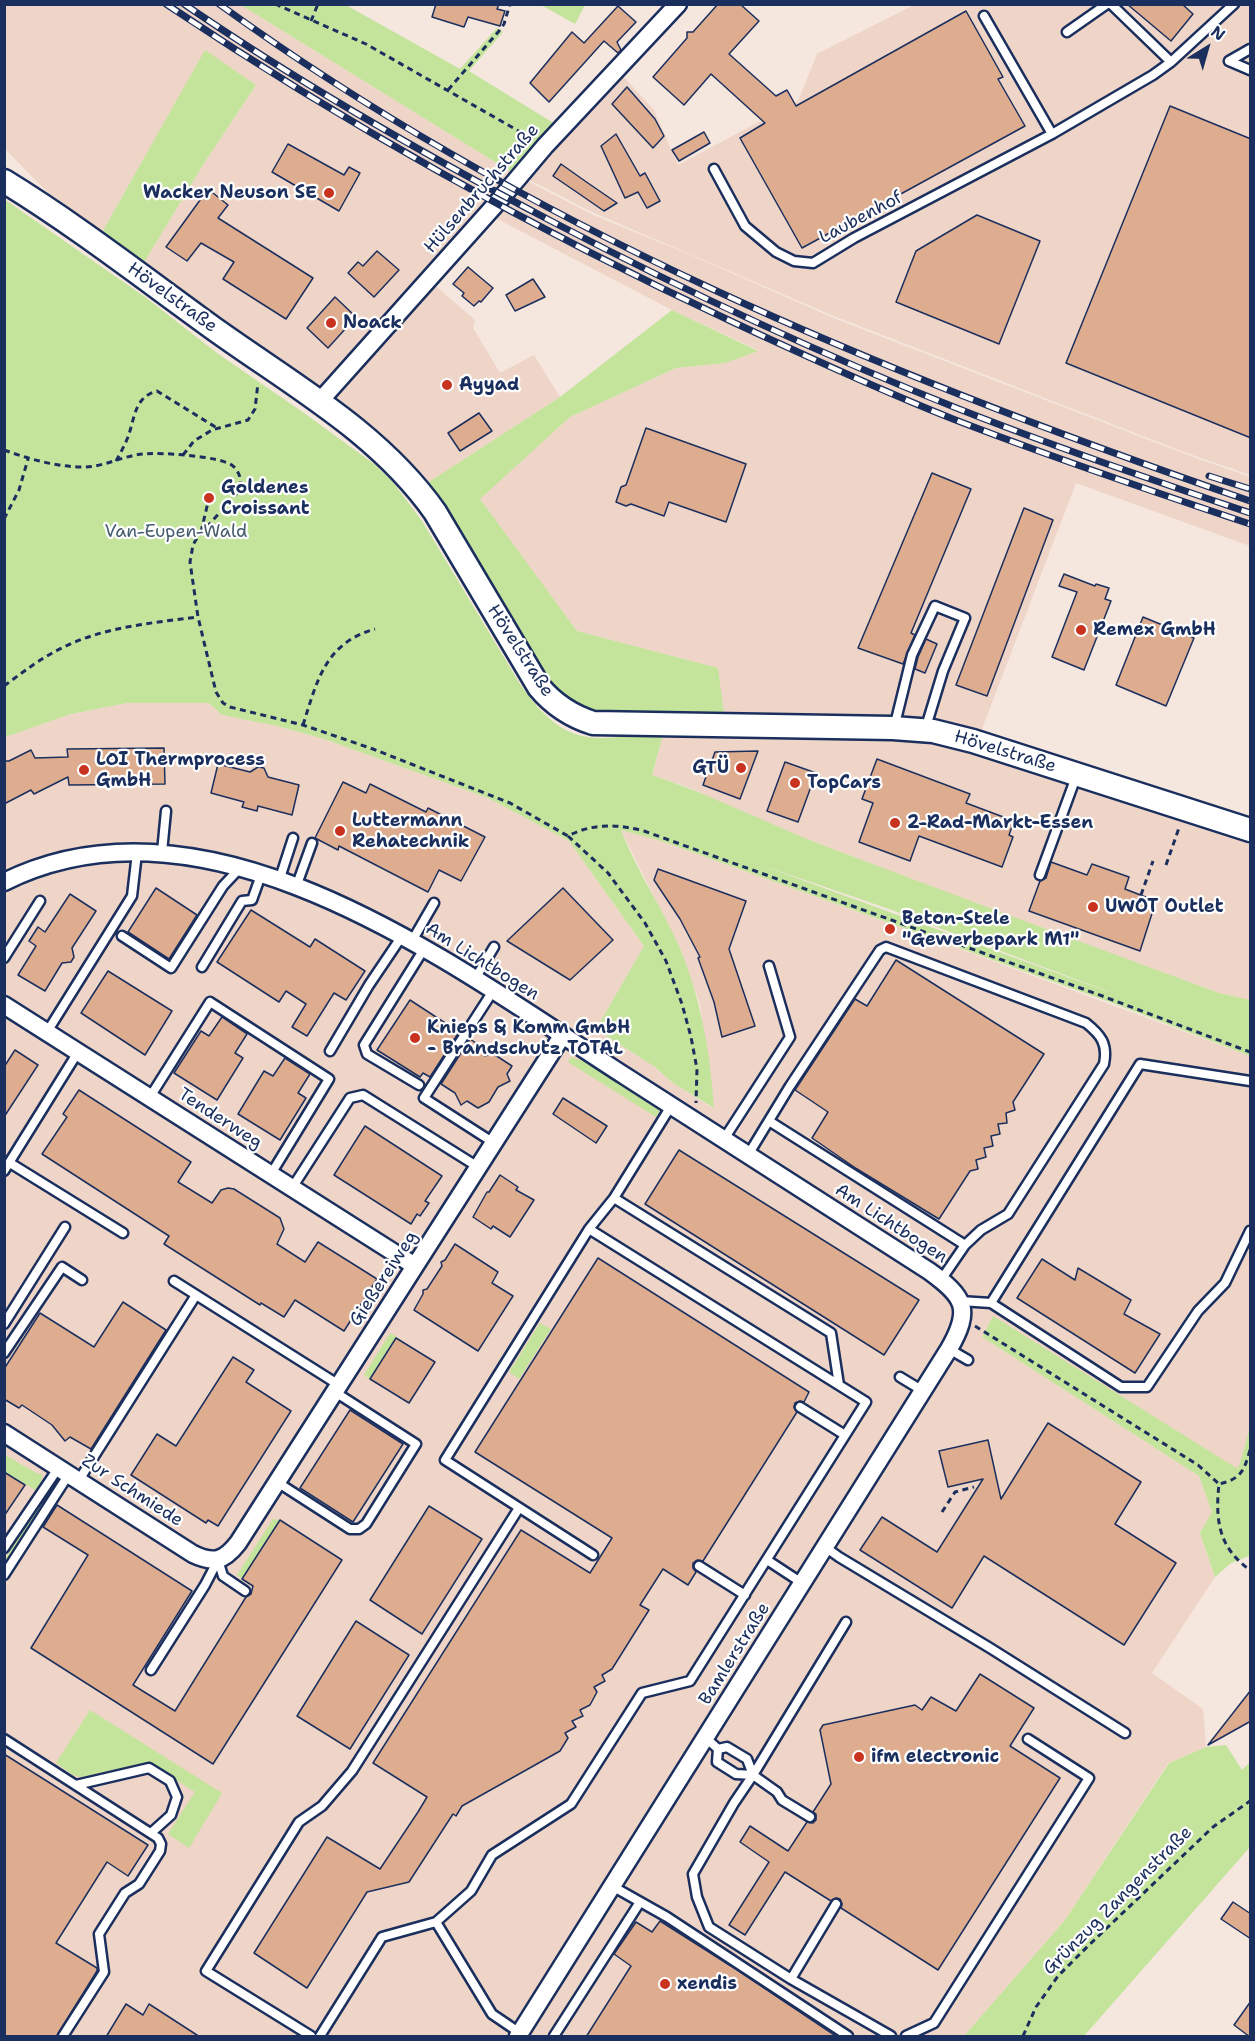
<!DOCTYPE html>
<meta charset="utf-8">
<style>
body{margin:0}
#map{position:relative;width:1255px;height:2041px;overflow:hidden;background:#f5e6de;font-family:"Shantell Sans",sans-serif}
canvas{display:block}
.frame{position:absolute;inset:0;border:6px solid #1b2f5e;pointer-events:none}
.north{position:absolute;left:1177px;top:18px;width:60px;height:60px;-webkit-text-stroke:4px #fff;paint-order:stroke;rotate:37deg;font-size:16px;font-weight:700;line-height:24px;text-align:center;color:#1b2f5e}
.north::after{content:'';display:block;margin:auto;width:21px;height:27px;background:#1b2f5e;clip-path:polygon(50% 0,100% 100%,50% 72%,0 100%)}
</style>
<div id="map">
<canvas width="1255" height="2041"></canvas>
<div class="frame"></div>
<div class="north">N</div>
</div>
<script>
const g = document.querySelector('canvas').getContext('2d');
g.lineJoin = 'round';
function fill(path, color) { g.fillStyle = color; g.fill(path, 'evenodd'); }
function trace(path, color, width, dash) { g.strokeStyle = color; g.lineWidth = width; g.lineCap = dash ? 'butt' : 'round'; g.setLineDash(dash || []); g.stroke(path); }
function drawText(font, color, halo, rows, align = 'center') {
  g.font = font + ' "Shantell Sans",sans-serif'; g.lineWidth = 4.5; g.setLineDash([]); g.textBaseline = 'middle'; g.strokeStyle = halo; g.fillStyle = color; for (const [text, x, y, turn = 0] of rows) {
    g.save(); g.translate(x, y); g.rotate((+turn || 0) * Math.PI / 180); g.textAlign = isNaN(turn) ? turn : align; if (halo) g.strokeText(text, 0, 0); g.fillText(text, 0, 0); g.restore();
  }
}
fill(new Path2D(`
 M5,5H241L516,175L591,214L688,254L836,319L1185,454L1250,477V546L1076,483L977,742L725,722L717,668L577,631L479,499L570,417L676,368L725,363L758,350L672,310L484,212L319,398L140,269L203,165L256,85L205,51L101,234L59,204L5,149Z
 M914,5H1250V475L1184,452L836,317L592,212L524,177L619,72L654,110L678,165L798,101L817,54Z
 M431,282L475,320L473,328L500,373L534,355L560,397L421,487L325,402Z
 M127,703H209L222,715L277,726L324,739L488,798L569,841L644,946L596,1029L655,1067L673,1083L713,1108L700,1004L679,947L621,830L661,841L933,939L1250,1056V1429L1238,1470L993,1317L982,1337L1199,1476L1212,1512L1200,1533L1215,1577L1152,1673L1203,1709L1206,1747L1168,1763L1065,1920L964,2036H5L4,737L71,714Z
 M665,728L898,731L1250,833V1000L1219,993L920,883L774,826L687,787L652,775Z`), '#eed5c7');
fill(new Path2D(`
 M241,5H346L460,69L497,28L503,32L469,71L560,127L516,175Z
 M541,5H585L575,24Z
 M205,50L256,85L203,165L140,269L101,234Z
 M4,199L145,297L217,353L304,413L374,464L392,481L422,521L520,684C564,748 594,744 665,728L652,775C709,794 762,821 817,843C951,894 1085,943 1219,993L1250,1000V1056L1118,1005L661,841L621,830C636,870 662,907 679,946C701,998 710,1052 714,1108L673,1083L655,1067L596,1029L644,946L569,841L488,798L324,739L277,726L222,715L209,703H127L71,714L5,737ZM758,864L889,909L1110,992H1109Z
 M672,310L758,351L725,363L676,368L570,417L480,499L577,631L718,668L725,722L593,720L557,703L421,487L560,397Z
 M571,1057L586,1062L658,1108L660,1110L656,1117L568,1062Z
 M993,1316L1238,1469L1250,1428L1249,1556L1231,1563L1215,1577L1200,1533L1212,1512L1199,1476L982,1337Z
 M540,1323L551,1329L519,1379L509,1372Z
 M390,1333L397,1337L370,1379L364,1375Z
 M4,1449L5,1455L38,1474L42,1473L41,1485L37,1491L5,1472Z
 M54,1480L58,1483L5,1564V1559Z
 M273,1519L280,1520L242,1579L237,1575Z
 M90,1710L222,1793L189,1848L168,1834L195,1792L152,1765L145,1763L81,1777L73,1775L56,1763Z
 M1226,1745L1242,1770L1250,1762V1847L1084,2036H964L1065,1920L1169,1763L1206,1747Z`), '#c4e49c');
const building = new Path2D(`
 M436,4H499L497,9L505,11L500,26L468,17L464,27L432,17Z
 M718,4H740L759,21L729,54L776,96L787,90L796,106L966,11L1003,77L998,79L1025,126L802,248L740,138L765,123L711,74L684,105L653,77L687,38V32H693Z
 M1127,4H1182L1193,14L1171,41Z
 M618,6L636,22L617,42L621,50L618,53L604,41L549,102L530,83L572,32L584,43Z
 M627,87L655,119L664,136L653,148L612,104Z
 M1170,106L1251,139V438L1066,363Z
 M704,132L710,143L679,161L672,150Z
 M616,134L640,176L645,173L660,201L647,208L638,192L625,198L601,146Z
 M288,144L344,175L349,167L360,173L339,211L272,172Z
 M561,164L585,181L617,203L604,211L578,193L553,176Z
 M208,189L228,205L218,218L313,278L286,319L223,279L234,262L201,243L187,261L166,247Z
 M977,215L1040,241L999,344L896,302L916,251Z
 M377,251L399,270L374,297L348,273L358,262L363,266Z
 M468,267L493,288L481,302L479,301L474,306L462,296L464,293L453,284Z
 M533,279L545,297L515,311L506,295Z
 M335,297L356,317L328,348L307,328Z
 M479,413L492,431L460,451L448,433Z
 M646,428L746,464L726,522L669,502L664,516L631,504L626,506L616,502L621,487L626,485Z
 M932,473L971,489L911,633L915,635L903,664L858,648Z
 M1024,508L1053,520L987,696L956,685Z
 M1064,574L1095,586L1096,584L1109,588L1105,599L1111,601L1084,670L1052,657L1077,592L1059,586Z
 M1143,617L1194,638L1166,706L1116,685Z
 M926,639L937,644L925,673L915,669L918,657Z
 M164,748L165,784L69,785L68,777L34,794L31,790L4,804V761H9L31,750L35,758L68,757L67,749Z
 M758,751L740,799L703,785L715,752Z
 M877,759L970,794L966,803L1014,821L1009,835L1013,837L1002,867L919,836L910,861L859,842L873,803L862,799Z
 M785,762L816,773L798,822L767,811Z
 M218,764L250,772L258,767L264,768L268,777L299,785L292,815L258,806L257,811L242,807L244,802L211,793Z
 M343,782L366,793L370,784L426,812L428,808L485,837L461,881L439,870L428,892L339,846L338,850L315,838Z
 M1051,862L1087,875L1092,864L1129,877L1125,889L1156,901L1140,951L1029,911L1040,881L1046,878Z
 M658,869L746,901L729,949L755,1026L722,1037L714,1002L698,958L700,957L680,919L654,880Z
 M156,888L197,915L169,959L128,932Z
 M563,888L613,940L570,980L507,941Z
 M70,894L96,911L72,948L74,957L71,962L62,963L45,991L18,975L36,946L29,941L38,927L45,932Z
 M251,910L310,947L315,939L365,971L346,1000L334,993L307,1036L292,1027L306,1004L286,991L279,1002L217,962Z
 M896,960L1044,1054L1013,1102L1015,1110L1006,1113L1007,1123L998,1124L1000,1134L991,1136L993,1146L984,1148L986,1157L976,1160L978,1169L970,1171L939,1219L857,1169L812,1138L828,1112L795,1090L855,999L867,1006Z
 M108,971L172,1011L145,1055L81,1013Z
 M410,1000L459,1032L430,1077L423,1073L420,1077L377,1050Z
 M222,1017L247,1034L235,1053L243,1058L217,1100L174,1073L201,1031L209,1036Z
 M470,1039L479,1045L485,1056L492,1053L512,1066L507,1074L510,1081L498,1087L489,1102L478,1108L467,1101L461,1105L455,1093L441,1084Z
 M15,1050L38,1065L4,1117V1067Z
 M285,1058L310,1074L298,1093L306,1098L280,1140L238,1114L264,1071L273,1076Z
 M79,1090L191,1162L178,1182L212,1203L221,1190L228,1188L234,1189L280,1218L284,1229L277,1244L305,1262L318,1242L377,1279L344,1331L295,1300L284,1317L261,1303L260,1305L164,1244L169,1236L42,1154L67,1117L63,1114Z
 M563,1098L607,1126L596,1143L553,1114Z
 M365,1126L442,1176L425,1201L429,1203L420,1216L417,1214L411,1224L334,1175Z
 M679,1150L919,1300L884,1355L645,1204Z
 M500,1175L518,1187L516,1190L534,1200L510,1237L493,1226L491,1229L473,1217L487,1192H489Z
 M455,1244L498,1272L492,1283L513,1296L478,1351L414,1310L423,1294V1290L427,1289L442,1266L441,1262L445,1260Z
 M598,1258L809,1392L804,1402L800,1401L795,1403L794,1407L797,1412L703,1561L697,1560L693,1563V1568L696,1572L688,1585L663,1569L640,1605L649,1610L612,1669L602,1675L605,1681L594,1687L597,1692L590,1705L580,1710L583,1716L572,1721L576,1727L565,1733L568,1738L560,1751L462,1806L456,1816L453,1814L409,1882L367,1892L307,1988L254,1953L327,1837L380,1869L418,1812L427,1797L373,1763L521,1530L590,1573L612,1538L475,1452Z
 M1042,1259L1075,1280L1078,1268L1131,1300L1124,1314L1160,1334L1135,1373L1017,1298Z
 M123,1302L166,1330L91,1449L70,1437L65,1441L52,1425L22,1405L19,1408L4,1399V1369L40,1313L94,1347Z
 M396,1338L435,1362L409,1403L370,1379Z
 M233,1357L254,1370L246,1382L291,1411L218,1526L208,1520L206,1523L131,1475L157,1434L176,1446Z
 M350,1410L403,1444L353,1522L300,1488Z
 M1048,1423L1141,1482L1115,1524L1176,1563L1124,1645L984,1556L952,1608L860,1550L882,1517L937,1552L983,1479L948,1487L939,1451L988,1440L1001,1499Z
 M4,1472L25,1485L4,1516Z
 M57,1505L192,1591L133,1685L175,1711L246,1597L251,1594L253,1586L242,1579L280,1520L342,1560L213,1764L31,1648L88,1555L43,1527Z
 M429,1506L482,1539L422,1634L370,1600Z
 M356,1621L409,1655L350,1749L297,1716Z
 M980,1674L1034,1708L1010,1746L1060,1778L938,1970L841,1908L842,1904L840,1899L836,1898L831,1901L785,1872L745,1935L729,1925L769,1862L740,1842L750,1826L788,1851L807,1822L813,1823L816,1820V1814L813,1812L831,1784L820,1730L823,1725L915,1705L922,1710L931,1697L956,1711Z
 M1251,1690V1721L1208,1745Z
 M4,1754L148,1845L128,1876L107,1862L56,1943L97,1968V1971L56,2037H4Z
 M1233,1902L1251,1914V1939L1221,1919Z
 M660,1921L731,1966L837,2037H586L631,1966L614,1954L636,1922L652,1932Z
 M1251,2001V2037H1250L1234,2025Z
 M126,2004L143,2015L149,2004L200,2037H106Z`);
fill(building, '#dead90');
trace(building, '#1b2f5e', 1.5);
const service = new Path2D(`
 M1111,4L1171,62
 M984,16L1052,134
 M1067,32L1107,4
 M1229,61L1250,49
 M1229,61L1250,70
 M714,169L745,226L776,252L794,261L813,263L854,238L1052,134L1153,75L1171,62L1234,4
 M894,728L912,655L935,606L965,618L943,671L925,730
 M162,852L166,811
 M1040,875L1076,777
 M279,881L293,838
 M296,887L312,843
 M122,936L171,968L223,886L239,869
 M412,941L434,903
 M4,958L40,901
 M202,967L242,901L252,900L261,875
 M475,979L494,947
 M493,991L424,1098L494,1143
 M47,1032L132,896L137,853
 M330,1051L369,985L402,936
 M419,1085L367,1054L364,1045L424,949
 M150,1097L210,1002L329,1079L271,1174
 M671,1106L614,1198L831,1333L839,1385
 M769,1121L965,1245
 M724,1139L790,1037L769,966
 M748,1155L790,1086L880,950L886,947L1086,1023C1101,1035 1108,1044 1104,1064L1008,1214L981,1230L965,1245L941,1280
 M10,1163L123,1233
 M4,1171L78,1052
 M292,1188L350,1098L363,1095L478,1167
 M589,1229L614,1198
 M174,1281L339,1385
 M960,1301L991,1303L1121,1387H1147L1198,1311L1225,1283L1250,1231
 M991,1303L1140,1064L1250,1081
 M4,1324L65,1227
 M949,1349L968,1360
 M4,1353L62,1267L82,1280
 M900,1377L923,1391
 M800,1407L845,1435
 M79,1480L196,1295
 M277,1482L350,1529H359L366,1524L416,1444L335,1392
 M825,1547L839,1557L990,1648L1125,1733
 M4,1548L59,1467
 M218,1560L223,1576L245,1591
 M767,1560L802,1583
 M699,1566L745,1595
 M4,1575L69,1474
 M846,1622L753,1775L734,1803L693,1874L697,1897L709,1927L791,1979L891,2036
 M151,1670L205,1585L218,1560
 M706,1738L718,1749L727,1747L747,1759L753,1775
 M4,1739L158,1838L161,1844L160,1851L139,1884L125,1893L99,1934L104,1972L63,2036
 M718,1749L717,1762L736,1774L753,1775L777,1792L782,1800L810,1817
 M76,1785L149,1768L170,1781L177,1797L171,1815L151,1833
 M612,1886L667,1917L848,2036
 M436,1922L471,1891L492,1855L571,1804L642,1693L690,1681L866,1402L589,1229L445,1460L593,1555
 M791,1979L836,1904
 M311,2036L206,1971L299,1822L322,1806L352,1771L519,1508
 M320,2036L382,1937L436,1922L492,2014L520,2033
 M554,2036L640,1902
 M906,2036L934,2023L1089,1778L1028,1739`);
const minor = new Path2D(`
 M319,402L496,204L545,146L678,4
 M4,882C211,779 457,968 625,1076C726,1141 827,1206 929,1271C965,1297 972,1309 949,1349L518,2036
 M4,1005L415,1266
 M4,1433L193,1554C214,1564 224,1561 238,1543L562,1036`);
const secondary = new Path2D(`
 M4,181C79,227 149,282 220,333C296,387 380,434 435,512L539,687C554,705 571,716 593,723L893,728L933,731L973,741L1250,830`);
trace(service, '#1b2f5e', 13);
trace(minor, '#1b2f5e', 21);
trace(secondary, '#1b2f5e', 27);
trace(new Path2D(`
 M275,4L366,44L531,138
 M311,21L318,4
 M448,90L499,31L504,24L510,4
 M4,450C29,459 54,466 80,467C103,468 121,456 143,454C158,452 222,456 233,466C240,472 242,482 240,490L197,538L193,545L190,562L198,617L216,692L223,703L230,707L303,725L373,749L510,803L568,836C593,823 617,824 644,831L1097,994L1250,1052
 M183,455L194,441L212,430L248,420L255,409L258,383
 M116,461C121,452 126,443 129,434C135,416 135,397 157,391L217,428
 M4,519L19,490L28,459
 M201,532L209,498
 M4,686C23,672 41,658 62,648C103,627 152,623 197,617
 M303,725C317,681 325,643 375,629
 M568,836L608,873L645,923L666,961L682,1004L691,1037L697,1069L696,1103
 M1166,865L1179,828
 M1141,895L1153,861
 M975,1326L1198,1465L1219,1484
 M1250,1450C1244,1471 1241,1479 1219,1484C1215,1521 1219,1548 1250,1570
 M942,1512L955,1492L974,1487
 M1023,2036L1036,2007L1058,1976L1088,1946L1213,1827L1250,1801`), '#1b2f5e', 3, [6, 4.5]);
trace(service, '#fff', 8);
trace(minor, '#fff', 16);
trace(secondary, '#fff', 22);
const rail = new Path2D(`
 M166,4C348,126 539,232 737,324C808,357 880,390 953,419C1051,457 1151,491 1250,524
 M184,4C302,85 427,156 553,222C685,291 820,354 959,409C1055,447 1153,480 1250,513
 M219,4C531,230 889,377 1250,501
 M1209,476L1250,489`);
trace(rail, '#1b2f5e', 7);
trace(rail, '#fff', 4.5, [14]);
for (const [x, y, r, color] of [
 [329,193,6,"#c8321e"],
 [331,323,6,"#c8321e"],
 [447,385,6,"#c8321e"],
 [209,498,6,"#c8321e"],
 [1081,630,6,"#c8321e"],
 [741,768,6,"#c8321e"],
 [84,770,6,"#c8321e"],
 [795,783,6,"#c8321e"],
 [895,823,6,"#c8321e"],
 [340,831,6,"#c8321e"],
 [1093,907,6,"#c8321e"],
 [890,929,6,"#c8321e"],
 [415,1038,6,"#c8321e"],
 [859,1757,6,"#c8321e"],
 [665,1984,6,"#c8321e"]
]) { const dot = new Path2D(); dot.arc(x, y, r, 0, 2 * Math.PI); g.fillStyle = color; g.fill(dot); trace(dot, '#fff', 2); }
drawText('18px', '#1b2f5e', '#fff', [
 ["Hülsenbruchstraße",482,189,-49],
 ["Laubenhof",861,218,-28],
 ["Hövelstraße",172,298,36],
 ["Hövelstraße",520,651,57],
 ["Hövelstraße",1005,752,17],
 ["Am Lichtbogen",482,962,32],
 ["Tenderweg",220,1119,33],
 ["Am Lichtbogen",891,1224,33],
 ["Gießereiweg",384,1279,-57],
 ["Zur Schmiede",132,1491,33],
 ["Bamlerstraße",735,1654,-58],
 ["Grünzug Zangenstraße",1118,1901,-45]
]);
drawText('bold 18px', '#1b2f5e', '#fff', [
 ["Wacker Neuson SE",317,193,"right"],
 ["Noack",343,323],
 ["Ayyad",459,385],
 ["Goldenes",221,488],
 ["Croissant",221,509],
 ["Remex GmbH",1093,630],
 ["LOI Thermprocess",96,760],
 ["GmbH",96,781],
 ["GTÜ",729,768,"right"],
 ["TopCars",807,783],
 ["Luttermann",352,821],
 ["Rehatechnik",352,842],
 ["2-Rad-Markt-Essen",907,823],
 ["UWOT Outlet",1105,907],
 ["Beton-Stele",902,919],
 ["\"Gewerbepark M1\"",902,940],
 ["Knieps & Komm GmbH",427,1028],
 ["- Brandschutz TOTAL",427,1049],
 ["ifm electronic",871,1757],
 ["xendis",677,1984]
], 'left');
drawText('18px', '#455c6e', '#fff', [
 ["Van-Eupen-Wald",176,532]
]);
</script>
